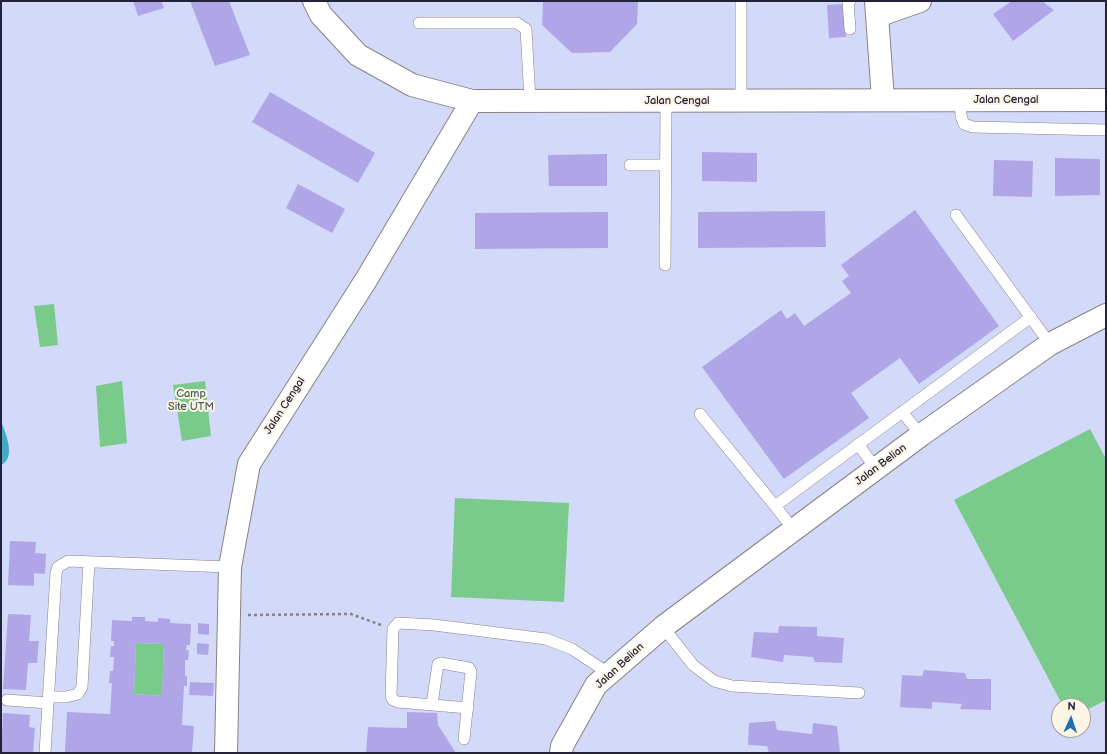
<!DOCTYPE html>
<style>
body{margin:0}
#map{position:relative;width:1107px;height:754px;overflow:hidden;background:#f4e3c8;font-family:"Balsamiq Sans",sans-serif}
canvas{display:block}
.frame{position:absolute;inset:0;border:2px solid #22223b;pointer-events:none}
.north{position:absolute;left:1051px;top:698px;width:40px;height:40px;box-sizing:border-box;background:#fcf5e5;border:1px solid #a5a1a1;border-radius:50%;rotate:3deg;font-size:11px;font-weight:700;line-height:16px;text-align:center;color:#22223b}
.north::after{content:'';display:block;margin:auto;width:14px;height:18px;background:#1f6fb2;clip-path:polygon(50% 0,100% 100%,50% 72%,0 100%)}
</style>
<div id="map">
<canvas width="1107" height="754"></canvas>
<div class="frame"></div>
<div class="north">N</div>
</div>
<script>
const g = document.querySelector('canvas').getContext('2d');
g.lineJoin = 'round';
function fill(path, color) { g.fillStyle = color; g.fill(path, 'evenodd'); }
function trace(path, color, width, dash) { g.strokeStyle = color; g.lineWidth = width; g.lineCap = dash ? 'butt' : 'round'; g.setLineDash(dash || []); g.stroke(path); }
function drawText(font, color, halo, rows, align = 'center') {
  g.font = font + ' "Balsamiq Sans",sans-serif'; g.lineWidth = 4; g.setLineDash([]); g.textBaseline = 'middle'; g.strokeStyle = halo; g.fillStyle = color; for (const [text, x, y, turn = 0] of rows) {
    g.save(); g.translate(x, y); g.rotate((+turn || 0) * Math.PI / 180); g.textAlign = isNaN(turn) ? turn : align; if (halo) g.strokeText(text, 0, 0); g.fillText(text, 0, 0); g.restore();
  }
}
fill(new Path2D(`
 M1,1H1106V753H1ZM1059,706H1083V730H1059Z`), '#d2d9f9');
fill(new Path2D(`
 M54,304L58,345L40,347L34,306Z
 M122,381L127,443L100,447L96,386Z
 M205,381L211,436L182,441L173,385Z
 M1090,429L1106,459V700L1083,712V706H1063L954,500Z
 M455,498L569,503L564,602L451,597Z
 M136,643L164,644L162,696L134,694Z`), '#7aca8b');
fill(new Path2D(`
 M1,421C5,432 17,458 1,465Z`), '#42aac2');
fill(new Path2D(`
 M133,1H161L164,8L138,16Z
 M190,1H229L250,55L215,66Z
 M543,1H638L637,24L610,52L572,53L542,25Z
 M1012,1H1042L1054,10L1013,41L993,14Z
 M844,4L846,37L829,38L827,5Z
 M270,92L375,153L358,183L252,122Z
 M702,152L757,153V182L702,181Z
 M607,154V186H549L548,155Z
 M1055,158L1100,159V195L1055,196Z
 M994,160L1033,161L1032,197L993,196Z
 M298,184L345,209L332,233L286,208Z
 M915,210L999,326L919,384L900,358L851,393L869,418L784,479L702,367L781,310L787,319L795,313L804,326L851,293L842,281L849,276L841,265Z
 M825,211L826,247L698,248V212Z
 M608,212V248L475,249V213Z
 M10,541L36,542L35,553L46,554L45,574L34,573V586L8,585Z
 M8,614L31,615L29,641H39L37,663H28L26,690L3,689Z
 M132,617H145V621L158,622V618L170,619V623L191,624L190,645H187L186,650H189L188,660H185V676H187V686H184L182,725L194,726L192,753H65L67,712L110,714L112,683H109L110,671H113L114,657H110L111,646H114V641H111L112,620L132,621ZM136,643L164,644L162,696L134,694Z
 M198,623L209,624V635L198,634Z
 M779,626L817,627V636L844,638L842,663L815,662L813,657L784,655L783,662L751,657L754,632L778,633Z
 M197,643L209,644L208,655L197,654Z
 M924,670L965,673L967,679H991V710L960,709L962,704L932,702V709L900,707L902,675L922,676Z
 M190,682L214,683L213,696L189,695Z
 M407,712L437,713L438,725L456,753H366L368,727L407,728Z
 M3,713L30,715L29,727L35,728L33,753H1Z
 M775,721L777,730L812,734L813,723L837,726L840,752L769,753L767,746L748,745L749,723Z`), '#b0a6e7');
const service = new Path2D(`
 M850,1H848L850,29
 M419,23H517L526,29L530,100
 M741,100V1
 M960,100L961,116L964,124L973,127L1106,130
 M630,165H665
 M956,215L1050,344
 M665,265L666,101
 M902,412L921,435
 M700,414L775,506
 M858,444L876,469
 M794,530L775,506L1031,317
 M663,627L693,665L714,681L732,686L859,693
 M49,697H66L78,694L82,687L89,562
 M7,700L48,703
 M432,704L438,664L441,663L469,668L471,672L464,739
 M468,708L398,702L393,700L391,696L393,629L398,623L434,625L546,639L572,649L608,673
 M45,753L56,573L58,567L68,561L230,567`);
const minor = new Path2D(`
 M314,1L321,15L358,55L412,85L472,101L1106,100
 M876,1L883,100
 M877,16L920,1
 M226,753L230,567L249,464L366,280L472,101
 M561,753L562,746L596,685L663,627L921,435L1050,344L1106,315`);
trace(service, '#8b8282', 12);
trace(minor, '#8b8282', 24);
trace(new Path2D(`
 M248,615L351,614L381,625`), '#8b8282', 2.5, [3, 3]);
trace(service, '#fff', 11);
trace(minor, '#fff', 22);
drawText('11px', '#22223b', '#fcf5e5', [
 ["Jalan Cengal",1006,100],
 ["Jalan Cengal",677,101],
 ["Jalan Cengal",285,406,-57],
 ["Jalan Belian",881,465,-37],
 ["Jalan Belian",620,666,-43]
]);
drawText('11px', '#415d57', '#fcf5e5', [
 ["Camp",191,394],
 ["Site UTM",191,407]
]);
</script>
